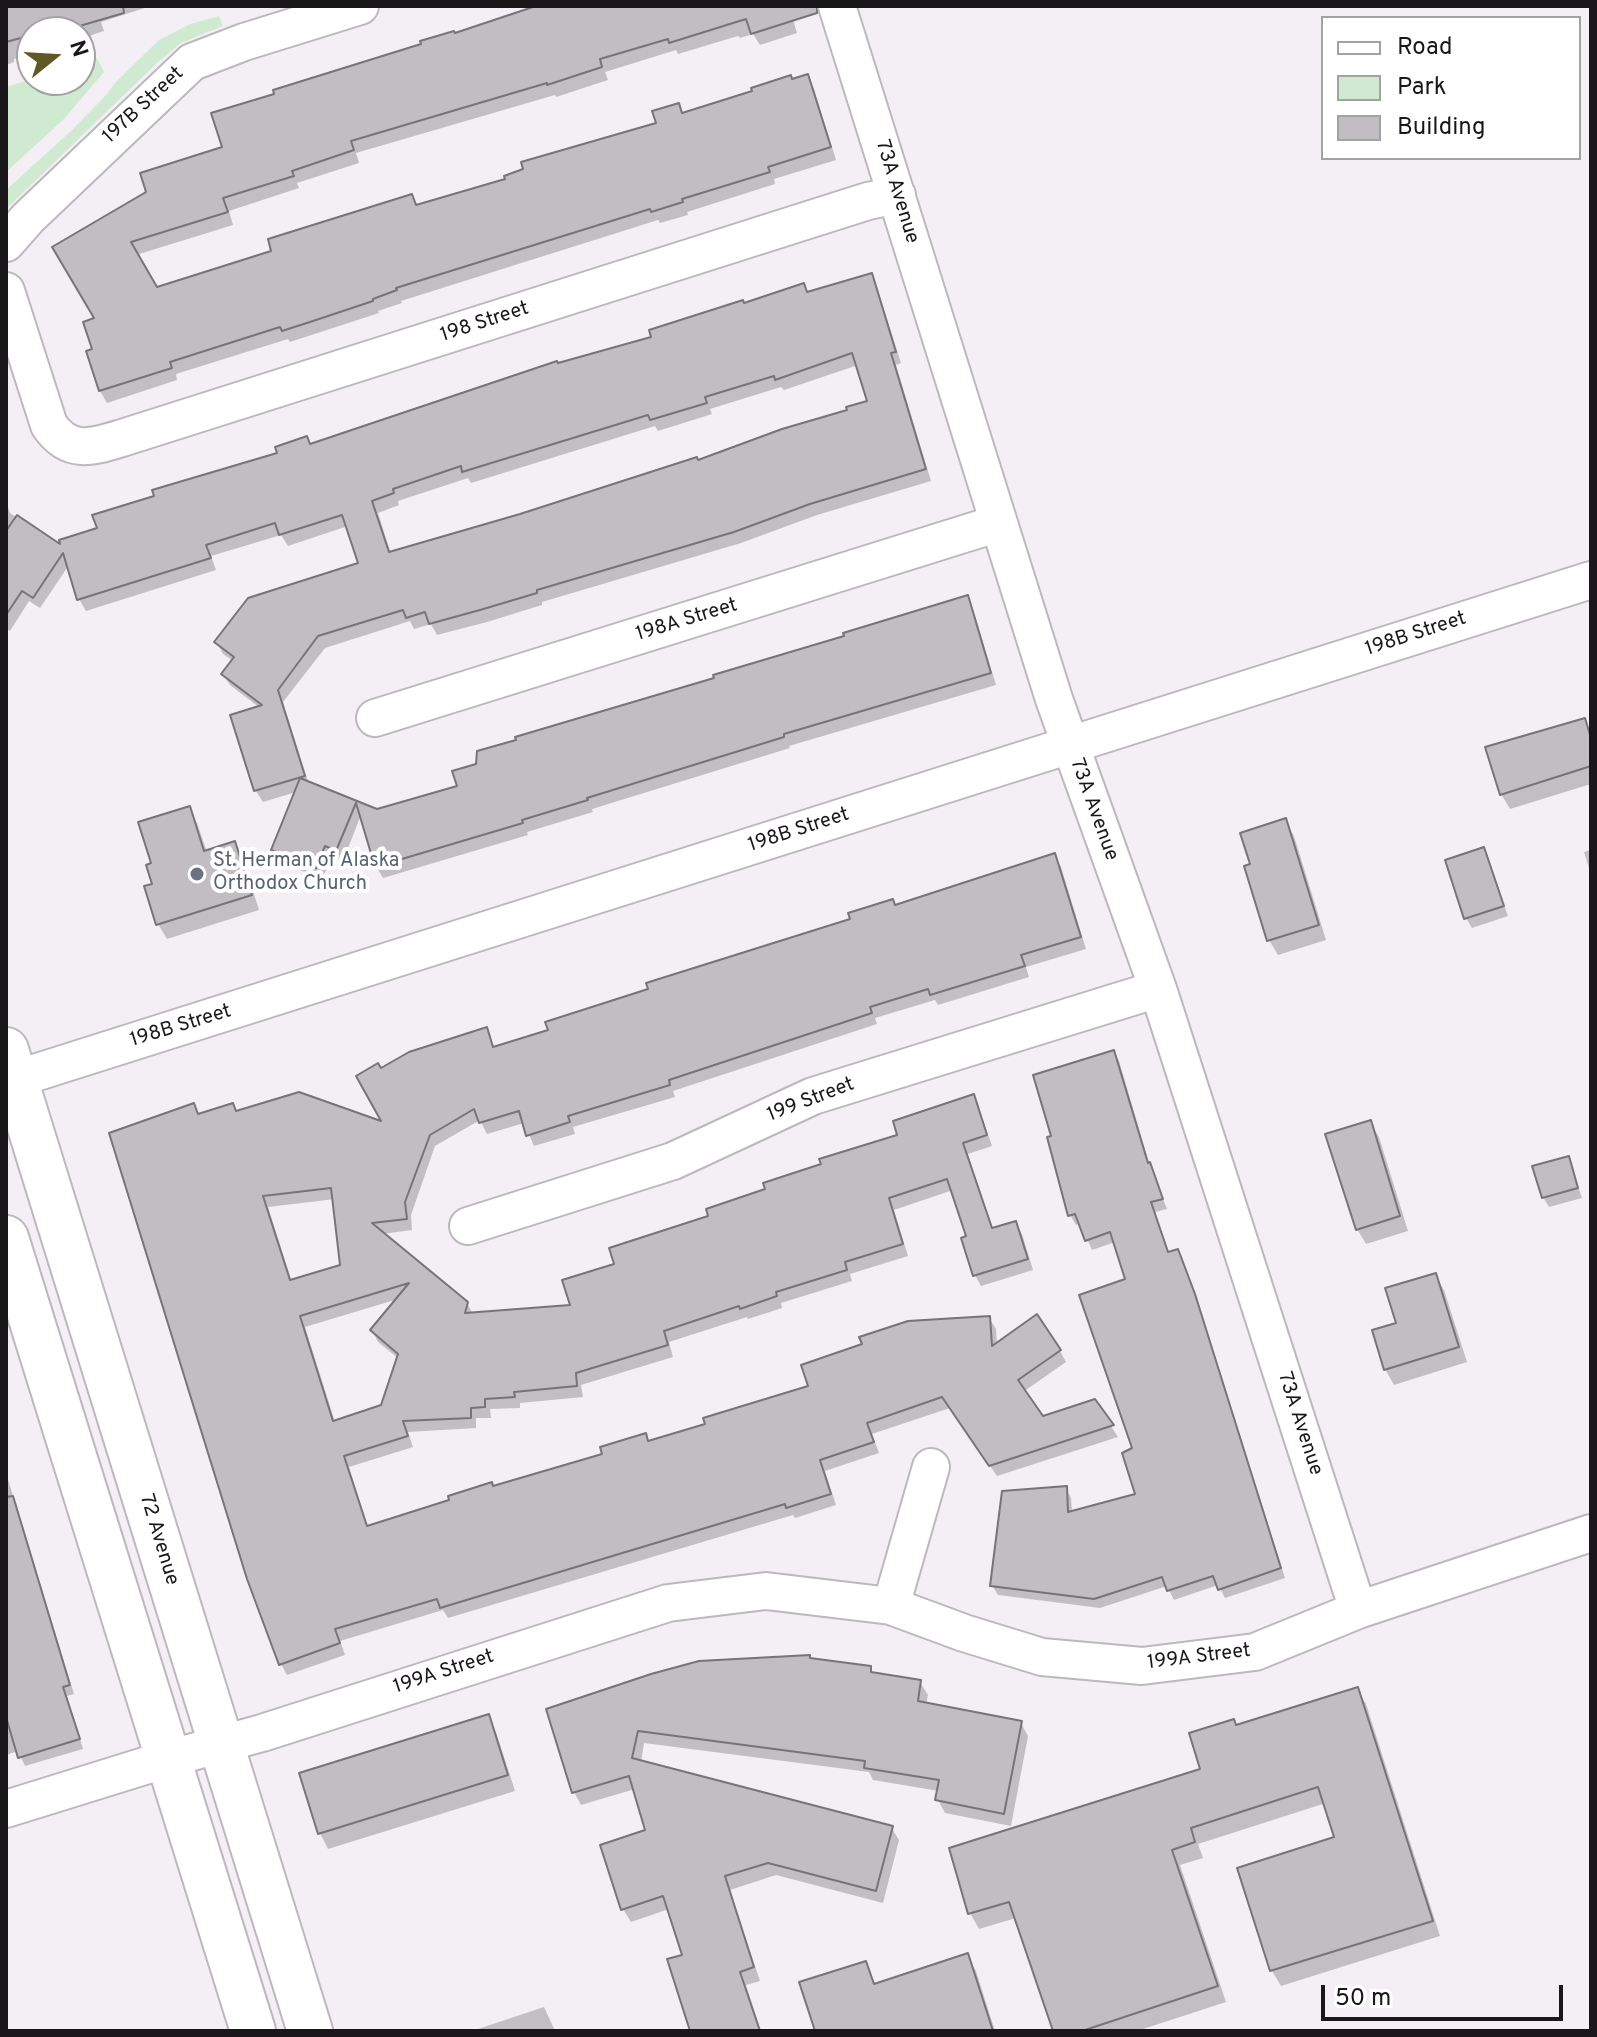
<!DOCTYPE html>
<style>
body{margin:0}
#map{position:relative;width:1597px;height:2037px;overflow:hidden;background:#f3eff5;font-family:Overpass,sans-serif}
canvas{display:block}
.frame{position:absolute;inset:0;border:8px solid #19171a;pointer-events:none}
.legend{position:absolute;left:1321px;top:16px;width:260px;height:144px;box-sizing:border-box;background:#fff;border:2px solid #a3a2a3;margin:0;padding:10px 14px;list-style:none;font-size:24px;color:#19171a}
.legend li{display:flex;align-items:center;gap:16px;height:40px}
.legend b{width:40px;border:2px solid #a3a2a3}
.north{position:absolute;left:16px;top:16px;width:80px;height:80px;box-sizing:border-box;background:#fff;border:2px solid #a3a2a3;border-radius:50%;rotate:72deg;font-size:22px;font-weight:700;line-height:32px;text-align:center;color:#19171a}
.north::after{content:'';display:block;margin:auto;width:28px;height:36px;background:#5f5926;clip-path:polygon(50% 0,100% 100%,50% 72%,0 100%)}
.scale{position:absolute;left:1321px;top:1985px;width:242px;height:36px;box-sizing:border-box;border:4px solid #19171a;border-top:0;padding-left:10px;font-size:24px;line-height:28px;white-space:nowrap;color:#19171a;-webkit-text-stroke:6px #fff;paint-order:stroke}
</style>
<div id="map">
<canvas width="1597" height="2037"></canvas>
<div class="frame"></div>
<ul class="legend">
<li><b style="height:10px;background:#fff"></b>Road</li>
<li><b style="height:22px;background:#d0ead2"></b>Park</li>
<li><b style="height:22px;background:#c1bdc3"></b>Building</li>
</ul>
<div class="north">N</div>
<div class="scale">50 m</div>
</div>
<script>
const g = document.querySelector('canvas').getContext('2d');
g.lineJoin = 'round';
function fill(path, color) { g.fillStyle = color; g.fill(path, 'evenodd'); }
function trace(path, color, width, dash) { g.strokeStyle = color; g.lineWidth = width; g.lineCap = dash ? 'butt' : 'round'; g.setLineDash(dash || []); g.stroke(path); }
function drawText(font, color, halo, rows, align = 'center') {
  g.font = font + ' Overpass,sans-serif'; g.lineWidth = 8; g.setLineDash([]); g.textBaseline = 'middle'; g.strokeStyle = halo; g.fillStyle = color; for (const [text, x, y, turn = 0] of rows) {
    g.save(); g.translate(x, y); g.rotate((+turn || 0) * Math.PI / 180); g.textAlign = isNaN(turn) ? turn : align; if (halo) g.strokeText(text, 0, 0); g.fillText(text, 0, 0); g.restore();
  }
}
fill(new Path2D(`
 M219,16L223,26L181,43L157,63L6,209V190L71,131L106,95L115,83L159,40L190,24Z
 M97,58L104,72L63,120L6,172V87L32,79L80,80V64Z`), '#d0ead2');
fill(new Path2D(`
 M6,6H151L101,22L104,31L80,39V32H32V53L14,59V62L6,65Z
 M547,6H789L797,33L760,45L753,34L740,38L738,36L678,54L676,50L605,72L608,80L556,97L555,95L356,153L359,163L297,183L299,188L229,211L233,225L136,255L156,289L274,252L411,196L417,206L508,180L658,125L678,105L684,115L807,77L814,89L836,160L774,179L775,184L687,212L688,215L660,223L658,220L401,301L402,303L378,311L379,313L290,342L288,339L176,374L177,380L107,403L100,391L89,353L95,351L97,319L54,248L224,149Z
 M871,275L877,287L901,363L896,365L931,481L817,515L741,543L542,602V605L487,622L437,635L431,624L414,629L410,621L325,648L283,702L309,784L377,811L459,787L716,679L967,598L973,609L996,685L789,746L790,748L592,809L593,812L527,832L528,835L383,878L376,866L361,815L343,861L332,857L322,879L280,862L273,850L296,792L263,802L256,791L233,717L260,708L230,685L223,674L233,661L223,654L217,643L361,565L348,526L288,546L281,535L211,556L216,570L86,611L79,599L69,565L40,608L29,601L10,631L6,628V501L10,513L63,549L99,530L311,446L654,338L744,305L808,294ZM858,365L870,402L698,462L391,554L378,513L399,505L398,501L468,478L471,483L655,426L658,431L712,414L710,409L781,387L784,390Z
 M1584,720L1591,733V784L1510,809L1501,794Z
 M189,808L197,823L207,852L234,844L243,859L259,910L167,939L158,924L153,865Z
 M1285,821L1294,836L1326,940L1278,955L1269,940L1252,866Z
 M1483,849L1508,916L1472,928L1466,918Z
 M1591,850V875L1584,852Z
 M1054,856L1061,867L1086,949L1026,967L1029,977L938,1005L935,1000L875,1018L877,1024L673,1091L675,1097L573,1127L575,1134L534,1146L524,1123L487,1134L480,1120L435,1146L411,1215L412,1230L382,1234L467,1303L473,1314L572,1306L617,1265L767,1190L900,1136L973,1097L979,1108L992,1146L968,1154L993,1230L1015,1223L1022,1234L1033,1270L981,1286L975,1275L969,1237L953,1190L894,1210L908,1256L850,1274L852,1281L781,1303L782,1308L748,1319L747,1317L669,1342L673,1357L581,1385L583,1397L520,1403V1408L490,1409L491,1418H476V1428L408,1432L413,1447L349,1467L368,1527L605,1455L645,1436L649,1443L811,1388L989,1318L996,1329L997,1346L1060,1351L1066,1362L1023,1392L1042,1419L1095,1401L1118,1437L997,1476L950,1408L872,1434L879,1453L825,1471L836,1505L795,1518L793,1515L448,1618L443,1610L340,1641L345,1655L287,1675L281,1664L199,1116L237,1113L386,1125L380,1071L486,1030L495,1048L550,1031L896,907ZM335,1199L342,1267L292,1282L268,1207ZM398,1299L372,1330L378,1342L398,1358L383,1407L335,1422L305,1327Z
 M1113,1052L1119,1061L1150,1166L1167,1209L1155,1212L1169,1254L1178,1251L1199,1306L1285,1578L1225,1598L1218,1585L1174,1600L1167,1586L1100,1608L998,1595L992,1585L1066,1488L1071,1498L1072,1513L1138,1495L1128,1280L1115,1242L1092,1250L1080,1223L1076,1225L1070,1215Z
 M1370,1122L1379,1137L1408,1231L1366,1244L1357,1229Z
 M1568,1158L1582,1198L1549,1207L1543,1197Z
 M1435,1275L1444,1290L1467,1362L1394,1385L1385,1369L1399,1325Z
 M6,1473L74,1694L67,1696L83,1749L25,1766L18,1751L6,1755Z
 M811,1660L870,1668L874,1675L920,1682L928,1695L926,1705L1021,1723L1028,1736L1011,1826L945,1813L938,1800L939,1791L873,1780L869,1772L644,1743L641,1762L891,1827L899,1840L883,1903L776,1875L730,1890L760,1981L746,1985L761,2031H692L684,1956L669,1909L631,1922L623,1909L648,1832L635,1789L581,1805L574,1792L548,1710Z
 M1357,1689L1366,1704L1440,1936L1281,1986L1272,1971L1239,1870L1337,1838L1326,1803L1198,1844L1203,1858L1180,1865L1226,2002L1137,2031H1055L1016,1918L979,1929L970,1913L951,1850L1203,1770L1236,1727Z
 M488,1717L496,1732L515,1791L328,1849L320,1833Z
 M967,1956L976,1971L995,2031H817L865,1963L876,1985Z
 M544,2007L555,2031H472Z`), '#0003');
const building = new Path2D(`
 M6,6H123L124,13L59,32H32V35L6,42Z
 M536,6H817V13L751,34L746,19L669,43L668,39L600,59L602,67L547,85V83L351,141L354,150L292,171L294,176L223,198L228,212L131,242L157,287L271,251L268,239L412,194L416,205L505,179L504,176L523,169L521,162L656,123L652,111L679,103L682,113L752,91L751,88L791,75L792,79L808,74L831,147L768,167L770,172L682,199L683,202L651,212L650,209L396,288L397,290L373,299V301L313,321L282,331L280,327L170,362L172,368L99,391L86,351L92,349L83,322L94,318L52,247L146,192L140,173L222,147L211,113L274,94L273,90L421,44L420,41L454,31L455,33Z
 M872,273L896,352L891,353L926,469L810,504L734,532L537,590V593L480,610L429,624L425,612L406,618L403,610L318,636L278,690L305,776L254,791L230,715L262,705L221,674L234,657L214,642L248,598L358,563L342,515L279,535L275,523L206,545L211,558L77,600L63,553L33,598L22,591L6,615V531L17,515L60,544L59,540L97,528L92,515L154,496L152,490L277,453L275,447L307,436L310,444L557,361L558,363L651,337L649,330L743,300L744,303L804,283L807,292ZM852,353L867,401L846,407L847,410L782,429L698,460L697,457L520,514L389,552L372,501L394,493L393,489L461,466L462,472L648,415L650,420L707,403L705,397L774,376L775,380Z
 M968,595L991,673L784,734V737L587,798L588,800L522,820L523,823L375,867L356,803L336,851L325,846L316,868L271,850L300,778L377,809L457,786L452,771L476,764L477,751L516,740L515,737L714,678L713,675L844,636L843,633Z
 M1585,718L1591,738V766L1500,795L1485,747Z
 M190,806L204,851L235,841L252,895L156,925L144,886L152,884L146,865L151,863L138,822Z
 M1286,818L1319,925L1267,941L1244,866L1250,864L1240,833Z
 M1484,847L1504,906L1464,919L1445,860Z
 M1055,853L1081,937L1021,955L1025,966L930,995L928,989L870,1007L872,1013L669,1080L670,1085L568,1116L570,1122L526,1136L519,1111L479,1123L474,1109L430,1135L405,1202L407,1219L372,1223L468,1302L465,1313L570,1305L562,1280L614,1264L609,1248L708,1216L706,1209L765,1189L763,1183L821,1164L819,1159L897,1135L893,1121L974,1094L987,1135L963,1143L992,1228L1016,1221L1028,1259L973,1276L961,1238L966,1236L947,1179L889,1198L903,1244L845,1262L847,1270L776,1292L777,1296L740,1309L739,1306L664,1331L668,1345L576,1373L577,1386L514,1392L515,1397L485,1399V1407L471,1408V1418L403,1421L408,1436L344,1456L367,1526L449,1500L448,1496L492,1482L493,1486L602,1454L600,1447L646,1433L648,1441L705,1424L703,1418L808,1386L801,1365L862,1344L859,1337L908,1321L990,1316L992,1346L1037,1314L1061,1350L1018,1380L1043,1416L1095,1399L1114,1425L989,1466L942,1397L867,1423L874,1442L820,1460L831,1494L786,1508L785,1504L440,1608L437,1599L335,1629L340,1643L279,1665L247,1579L109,1133L194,1103L198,1114L233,1103L236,1111L299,1092L381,1121L356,1076L378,1063L381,1068L409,1052L487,1027L493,1047L548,1030L545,1022L648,989L646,983L850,919L848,913L893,899L895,905ZM331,1188L340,1265L290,1280L263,1196ZM409,1283L370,1330L398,1354L381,1405L333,1421L300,1316Z
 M1114,1050L1148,1163L1150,1162L1163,1199L1151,1202L1168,1252L1178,1249L1195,1294L1281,1568L1218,1590L1213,1576L1167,1591L1162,1577L1094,1599L990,1586L1002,1491L1067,1486L1068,1512L1135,1494L1122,1453L1132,1448L1079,1295L1125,1279L1110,1232L1085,1241L1075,1214L1068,1216L1047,1137L1051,1136L1033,1075Z
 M1371,1120L1400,1216L1356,1230L1325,1134Z
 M1569,1156L1578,1188L1542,1198L1532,1166Z
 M1436,1273L1459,1347L1384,1370L1372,1330L1396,1323L1385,1288Z
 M13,1496L70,1685L63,1687L80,1739L18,1758L6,1717V1497Z
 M810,1655V1658L871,1666V1672L921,1680L918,1701L1022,1721L1004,1814L935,1800L939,1780L864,1768L865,1761L638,1731L632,1758L893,1826L876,1891L768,1863L725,1876L754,1967L740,1972L760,2031H690L667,1959L682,1955L663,1896L621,1910L600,1845L645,1830L629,1776L572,1793L546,1709L651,1674L699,1661Z
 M1358,1687L1433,1921L1270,1971L1237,1868L1334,1837L1318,1787L1191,1828L1195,1842L1172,1850L1218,1986L1082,2031H1053L1009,1902L968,1914L949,1848L1200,1769L1189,1733L1234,1719L1236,1725Z
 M489,1714L508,1775L318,1834L299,1773Z
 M968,1953L993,2031H815L799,1982L866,1961L874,1984Z`);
fill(building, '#c1bdc3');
trace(building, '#777379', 2);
const minor = new Path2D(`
 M837,6L1054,699L1158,989L1358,1610
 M6,243L28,218L192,62L244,42L360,6
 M6,291L49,425C69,455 93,447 122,438L868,201L897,195
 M375,718L999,523
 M6,1082L1591,580
 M468,1226L673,1161L813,1096L1158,989
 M891,1606L931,1467
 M6,1809L167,1759L262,1733L668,1603L766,1591L891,1606L964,1633L1042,1657L1142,1666L1255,1652L1358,1610L1591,1533`);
const major = new Path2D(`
 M6,1050L310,2031
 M6,1238L253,2031`);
trace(minor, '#bcb8be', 40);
trace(major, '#bcb8be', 48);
trace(minor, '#fff', 36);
trace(major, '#fff', 44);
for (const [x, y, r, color] of [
 [197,874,8,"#6b7280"]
]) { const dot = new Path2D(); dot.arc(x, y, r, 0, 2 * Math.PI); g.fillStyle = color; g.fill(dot); trace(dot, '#fff', 3); }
drawText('20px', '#19171a', '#fff', [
 ["197B Street",144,106,-43],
 ["73A Avenue",896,192,73],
 ["198 Street",485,323,-18],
 ["198A Street",687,621,-17],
 ["198B Street",1416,635,-18],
 ["73A Avenue",1093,810,70],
 ["198B Street",799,831,-18],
 ["198B Street",181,1027,-17],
 ["199 Street",811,1101,-21],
 ["73A Avenue",1299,1424,72],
 ["72 Avenue",158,1540,73],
 ["199A Street",1199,1658,-7],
 ["199A Street",444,1673,-18]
]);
drawText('20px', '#5b616d', '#fff', [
 ["St. Herman of Alaska",213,862],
 ["Orthodox Church",213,885]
], 'left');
</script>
